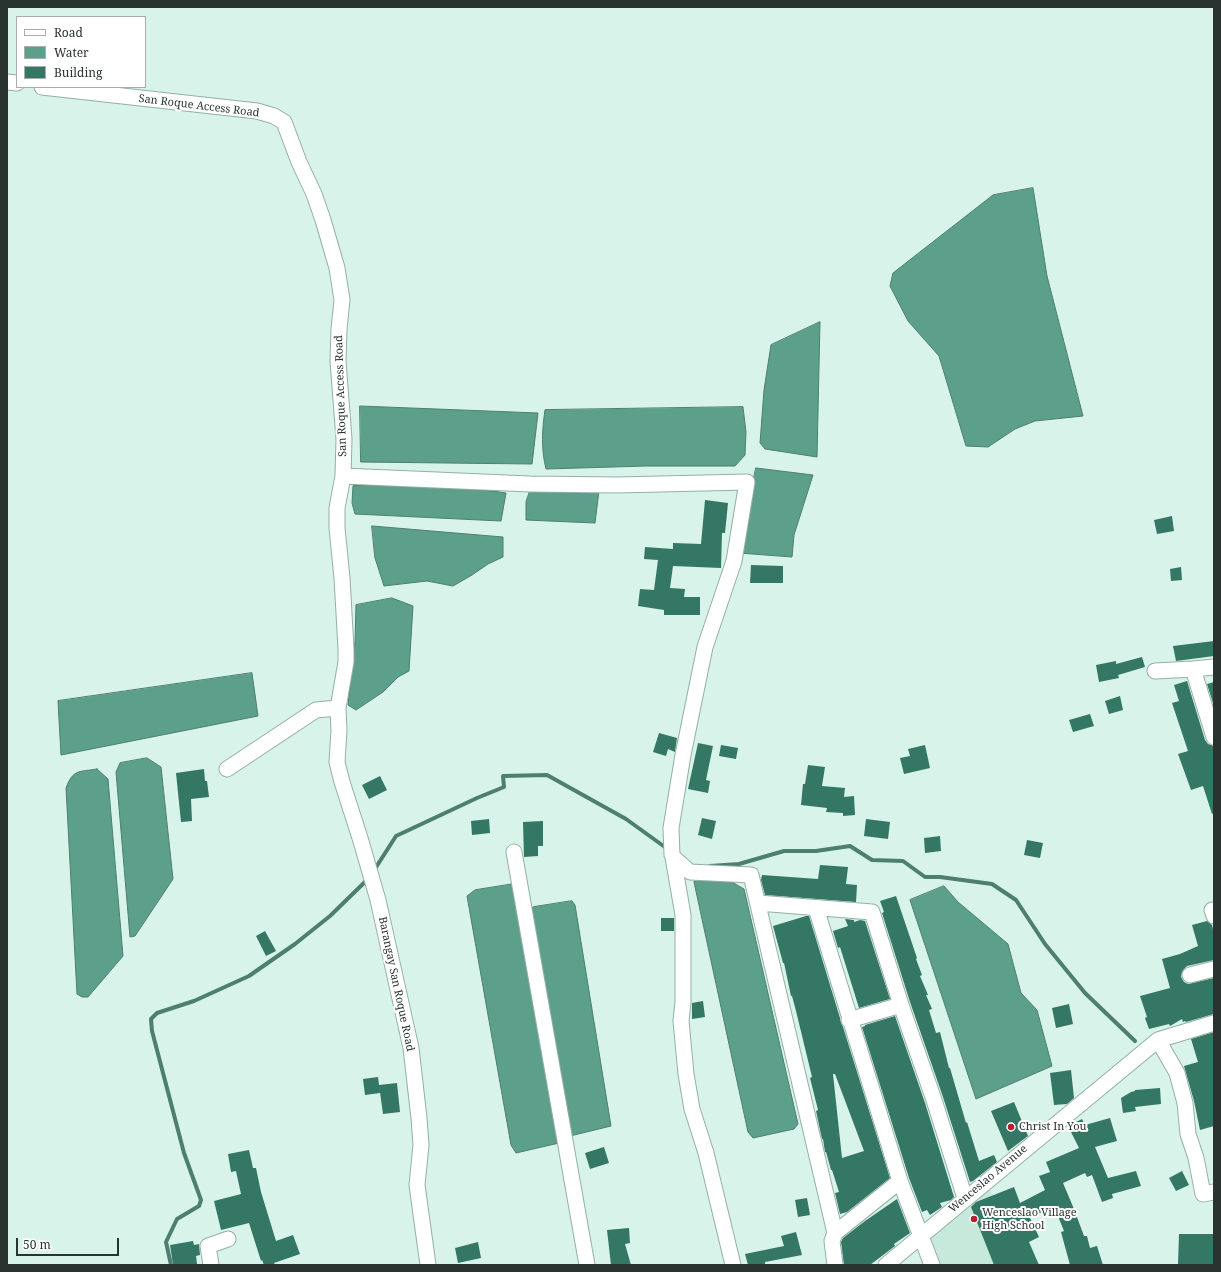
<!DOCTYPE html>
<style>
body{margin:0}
#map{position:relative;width:1221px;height:1272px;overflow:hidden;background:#d8f3e9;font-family:"Noto Serif",serif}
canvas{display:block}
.frame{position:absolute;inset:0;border:8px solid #293430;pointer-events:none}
.legend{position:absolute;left:16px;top:16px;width:130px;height:72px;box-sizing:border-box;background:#fff;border:1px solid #a9aeac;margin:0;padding:5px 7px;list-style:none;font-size:12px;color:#293430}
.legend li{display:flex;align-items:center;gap:8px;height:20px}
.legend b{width:20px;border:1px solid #a9aeac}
.scale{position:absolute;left:16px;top:1238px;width:103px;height:18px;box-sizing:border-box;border:2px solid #293430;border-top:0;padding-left:5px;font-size:12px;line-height:14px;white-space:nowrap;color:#293430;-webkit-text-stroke:3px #fff;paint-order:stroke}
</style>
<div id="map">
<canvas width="1221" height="1272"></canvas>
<div class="frame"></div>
<ul class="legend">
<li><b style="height:5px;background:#fff"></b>Road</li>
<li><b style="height:11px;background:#5c9f8b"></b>Water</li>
<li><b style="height:11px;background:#337764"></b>Building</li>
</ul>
<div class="scale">50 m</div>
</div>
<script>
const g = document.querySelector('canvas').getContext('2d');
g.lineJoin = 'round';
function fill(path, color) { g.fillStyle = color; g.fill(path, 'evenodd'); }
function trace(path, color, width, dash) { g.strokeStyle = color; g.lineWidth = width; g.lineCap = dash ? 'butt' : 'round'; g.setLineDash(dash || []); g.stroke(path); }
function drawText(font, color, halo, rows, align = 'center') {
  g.font = font + ' "Noto Serif",serif'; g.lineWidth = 4; g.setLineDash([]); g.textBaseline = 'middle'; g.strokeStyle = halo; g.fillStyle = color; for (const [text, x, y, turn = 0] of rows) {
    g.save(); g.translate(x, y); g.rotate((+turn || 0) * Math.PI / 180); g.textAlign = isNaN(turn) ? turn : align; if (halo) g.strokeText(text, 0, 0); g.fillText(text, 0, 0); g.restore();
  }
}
fill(new Path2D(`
 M988,1186L1020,1265H936L924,1236Z`), '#c6e9dc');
const water = new Path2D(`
 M1033,188L1047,276L1083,416L1035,421L1015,429L988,447L966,446L939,356L908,321L890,286L893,273L993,195Z
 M820,322L817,457L765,449L760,443L764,390L771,345Z
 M360,406L538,413L532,464L361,462Z
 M743,407L746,432L745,455L735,466H646L546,469C541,449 542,430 545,410Z
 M756,468L813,475L794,535L792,557L739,553Z
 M415,485L493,491L506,493L501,521L355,514L352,503L353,486Z
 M530,491H599L595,523L526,520V502Z
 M372,526L503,537V557L488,564L472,575L453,586L427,581L384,586L375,558Z
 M392,598L413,606L409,671L398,677L383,692L356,710L348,705L355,642L356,605Z
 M252,673L258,716L61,755L58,701Z
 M147,758L161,767L173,879L135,936L130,937L116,772L120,763Z
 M97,769L108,779L123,956L88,997H82L77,994L66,788C73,769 79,772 97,769Z
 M725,878L744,889L798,1124L794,1129L753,1138L748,1132L694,882Z
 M514,884L559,1143L516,1153L511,1145L467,896L475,890Z
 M944,886L958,902L1008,944L1021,993L1037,1010L1052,1066L976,1099L910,900Z
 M572,901L575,905L611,1126L570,1136L529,911L533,907Z`);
fill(water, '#5c9f8b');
trace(water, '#4d7f70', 1);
trace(new Path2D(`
 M710,866L739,864L784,851H816L850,846L872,860L903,861L925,877H940L992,884L1016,900L1045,944L1085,993L1135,1041
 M373,872L396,836L477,798L504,787L503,776L547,775L626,819L669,850
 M171,1265L166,1242L177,1219L199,1206L201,1200L184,1153L152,1031L151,1019L157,1013L194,1001L249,976L295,944L330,916L368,879`), '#4d7f70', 4);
fill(new Path2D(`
 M705,500L728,503L725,533H722L721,568L673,566L670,588L685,589L684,597H700V615H664V610L638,606L640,589L654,590L658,560L644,559L645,547L673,549V543L701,544Z
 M1172,516L1174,531L1157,534L1154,520Z
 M751,565L783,566V583H750Z
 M1181,567L1182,580L1171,581L1170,569Z
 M1214,641V656L1176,661L1173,646Z
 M1142,657L1145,667L1118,675L1119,678L1099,682L1096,665L1116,661V664Z
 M1187,681L1205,740L1208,744L1214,746V813L1212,814L1203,786L1191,790L1178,754L1188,751L1172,703L1179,701L1174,685Z
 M1214,682V706L1207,684Z
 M1120,696L1123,710L1109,714L1105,701Z
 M1090,714L1094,726L1073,732L1069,720Z
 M659,733L677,738L675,752L668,749L666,756L653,752Z
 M698,743L713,746L706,780L710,781L708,793L688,789Z
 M721,745L738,748L736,759L719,756Z
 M925,745L930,768L904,774L900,758L910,756L908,749Z
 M808,765L825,767L822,786L845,788L844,797L854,796L855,815L843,816V813L826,812L827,808L801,805L803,784H805Z
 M204,769L205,781H207L209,797L191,799L192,821L181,822L176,773Z
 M380,776L387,790L369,799L362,785Z
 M702,818L716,821L712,839L698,835Z
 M489,819L490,833L472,835L471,821Z
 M866,819L890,822L888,839L864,836Z
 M543,821V846H538V856L524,857L523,822Z
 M940,836L941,851L925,853L924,838Z
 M1027,840L1043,843L1040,858L1024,855Z
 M820,865L848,867L846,884L857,885L856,902L765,895L761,880L762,875L818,879Z
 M896,896L917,958L916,959L922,975L920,976L928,995H926L932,1009L929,1010L936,1033L940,1032L949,1068H950L966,1123L967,1122L979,1161L994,1155L997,1162L973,1181L970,1182L943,1097L910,1002L882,913L884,912L880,901Z
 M806,916H809L840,1018L841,1023L843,1027L890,1178L847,1212L840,1214L835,1193L839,1192L832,1170H831L826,1152H825L823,1139H822L816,1111L818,1110L810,1078L812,1077L796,1011L792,996H791L784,963H783L773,926ZM833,1074H835L864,1151L842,1158Z
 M661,918H674V931H661Z
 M845,919L854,920V922L860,920L865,921L890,999L859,1008L840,947L838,948L833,931L848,926Z
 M1207,921L1212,925L1214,933V960L1187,966L1184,969L1182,972L1181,977L1184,982L1188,984L1214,978V1014L1186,1022L1185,1021L1183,1022L1182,1019L1170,1026L1169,1024L1149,1029L1145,1018L1147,1017L1140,996L1170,988L1162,959L1180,954L1198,946L1192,925Z
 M265,931L276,951L266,956L256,936Z
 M703,1001L705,1017L692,1019V1003Z
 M1069,1004L1073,1024L1056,1028L1052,1008Z
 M895,1016L925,1103L954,1197L951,1200L940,1203L942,1207L930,1215L927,1210L922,1212L909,1178L862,1027L865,1026V1025Z
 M1214,1032V1126L1200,1130L1194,1101L1184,1066L1198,1062L1191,1039Z
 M1071,1070L1074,1098L1067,1104L1054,1105L1050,1073Z
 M378,1077L380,1093L365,1095L363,1079Z
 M397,1083L400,1112L383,1114L379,1085Z
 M1160,1088L1161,1104L1135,1107L1136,1111L1123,1113L1121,1098L1131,1092L1135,1091V1090Z
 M1014,1102L1028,1136L1008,1151L991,1111Z
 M1110,1118L1117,1141L1095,1147L1108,1178L1136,1171L1141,1186L1112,1194L1113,1198L1102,1202L1092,1175L1087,1177L1085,1173L1063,1183L1074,1209L1084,1236H1087L1090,1248L1097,1246L1103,1265H1070L1061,1232L1064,1231L1054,1206L1030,1218L1039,1237L1029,1242L1039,1265H994L971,1207L976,1202L1014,1187L1020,1203L1045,1190L1039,1176L1050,1172L1046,1162L1079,1148L1068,1126L1082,1119L1085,1125Z
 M604,1147L609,1163L590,1169L585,1153Z
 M249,1150L253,1168H256L261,1192L276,1241L293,1235L300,1254L274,1263L275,1265H264L262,1260L261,1261L249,1223L221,1230L214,1201L241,1194L236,1171L231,1172L228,1154Z
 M1182,1171L1189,1185L1176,1191L1169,1178Z
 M807,1198L810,1215L798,1217L795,1200Z
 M897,1199L910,1233L894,1244L895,1246L870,1265H844L841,1242L843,1238L865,1221Z
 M629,1228L630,1243L625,1244L631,1265H611L607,1230Z
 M796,1232L802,1255L765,1262V1265H748L745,1254L784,1246L781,1236Z
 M1179,1234H1214V1265L1178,1264Z
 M193,1241L194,1245L199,1244L200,1255L196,1256L197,1264L173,1265L170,1245Z
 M478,1242L481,1258L458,1263L455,1248Z`), '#337764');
const minor = new Path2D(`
 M7,82L17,83
 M42,87L257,111L274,116L284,122L299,162L314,194L323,220L337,268L342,300L339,329L338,361L344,439L343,476L337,508V528L342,578L346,649V662L338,708L339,731L337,762L342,782L360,838L378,900L411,1048L419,1118L421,1145L417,1185L428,1265
 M343,476L530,484L617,485L747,482L734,561L705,647L683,755L671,828L672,855L673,857L683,915V1002L681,1021L686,1074L692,1109L706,1153L733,1265
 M1193,669L1214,737
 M1155,671L1193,669L1214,667
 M227,769L316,710L338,708
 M514,852L587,1265
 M673,857L690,872L751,875L835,1233L832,1241L835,1265
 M758,903L872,912L901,1005L934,1100L965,1198
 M816,908L900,1181L932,1265
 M1212,910L1214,916
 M1190,975L1214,969
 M849,1020L901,1005
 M1158,1040L1177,1073L1185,1103L1188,1134L1196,1158L1203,1194L1214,1192
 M835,1233L900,1181
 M211,1265L208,1246L228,1239
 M886,1265L1158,1040L1214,1023`);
trace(minor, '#95afa6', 17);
trace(minor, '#fff', 15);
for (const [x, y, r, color] of [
 [1011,1127,4,"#b3212f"],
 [974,1219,4,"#b3212f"]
]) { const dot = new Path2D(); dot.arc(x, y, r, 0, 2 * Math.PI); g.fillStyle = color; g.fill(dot); trace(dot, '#fff', 1.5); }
drawText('11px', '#293430', '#fff', [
 ["San Roque Access Road",199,106,7],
 ["San Roque Access Road",341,396,-92],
 ["Barangay San Roque Road",396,984,78],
 ["Wenceslao Avenue",988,1179,-40]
]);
drawText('11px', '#293430', '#fff', [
 ["Christ In You",1019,1127],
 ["Wenceslao Village",982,1213],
 ["High School",982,1226]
], 'left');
</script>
